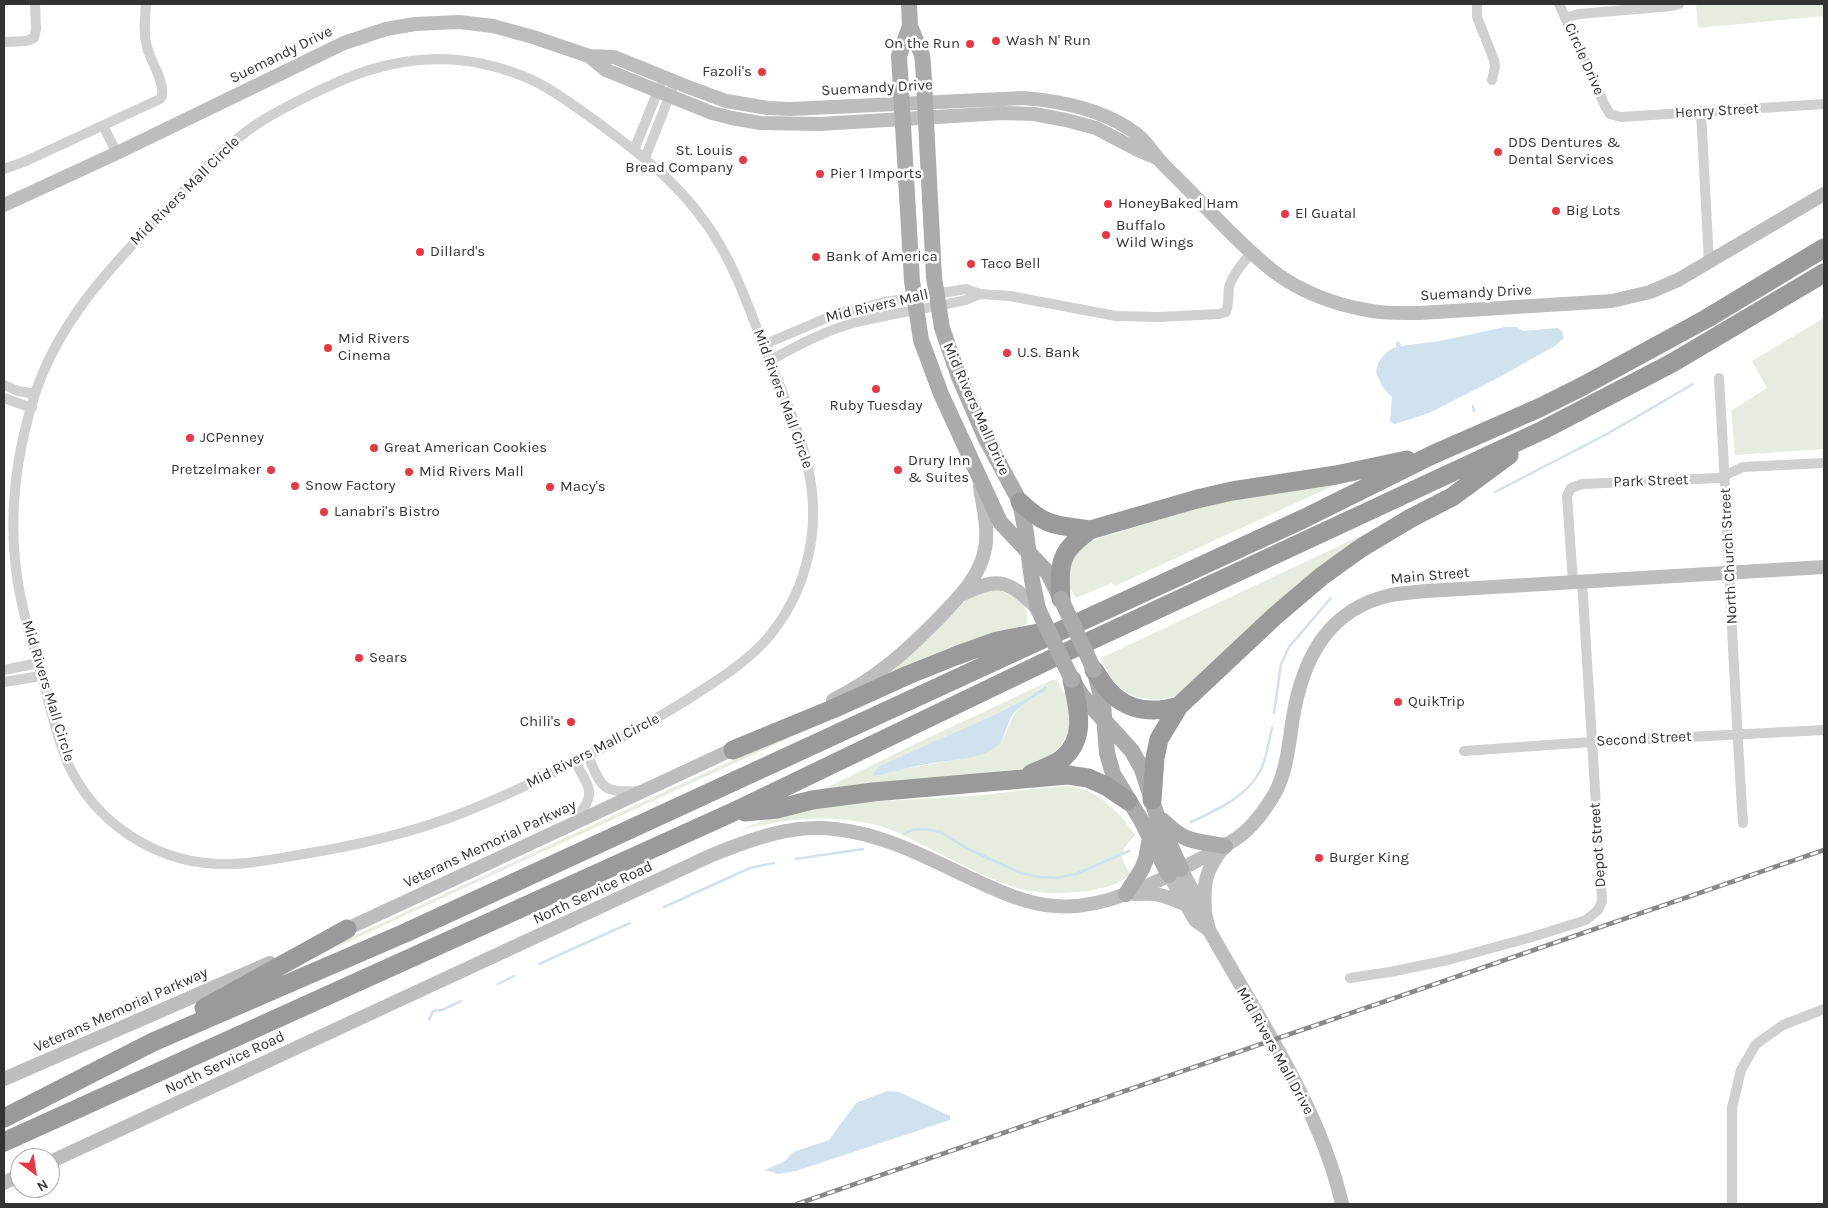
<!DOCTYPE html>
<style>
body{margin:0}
#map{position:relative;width:1828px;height:1208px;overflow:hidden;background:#fff;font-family:Karla,sans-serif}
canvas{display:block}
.frame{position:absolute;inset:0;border:5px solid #333;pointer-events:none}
.north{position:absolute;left:10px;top:1148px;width:50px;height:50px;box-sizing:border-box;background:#fff;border:1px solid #adadad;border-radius:50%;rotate:149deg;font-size:14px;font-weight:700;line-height:20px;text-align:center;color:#333}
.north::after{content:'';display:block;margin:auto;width:18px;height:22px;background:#e63946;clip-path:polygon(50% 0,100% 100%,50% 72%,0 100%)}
</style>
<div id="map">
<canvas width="1828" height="1208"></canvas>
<div class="frame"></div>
<div class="north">N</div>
</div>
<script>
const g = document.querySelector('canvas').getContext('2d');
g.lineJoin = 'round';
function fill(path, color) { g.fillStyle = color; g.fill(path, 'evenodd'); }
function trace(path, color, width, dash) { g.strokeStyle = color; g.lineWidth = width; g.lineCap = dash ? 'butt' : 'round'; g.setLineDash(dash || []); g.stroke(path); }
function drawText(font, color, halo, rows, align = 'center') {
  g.font = font + ' Karla,sans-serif'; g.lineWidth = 5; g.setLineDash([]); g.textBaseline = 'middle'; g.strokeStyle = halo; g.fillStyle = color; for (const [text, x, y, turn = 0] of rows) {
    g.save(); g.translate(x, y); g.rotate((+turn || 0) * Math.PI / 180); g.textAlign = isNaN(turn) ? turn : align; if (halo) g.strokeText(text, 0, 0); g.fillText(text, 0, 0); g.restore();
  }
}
fill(new Path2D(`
 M1696,4H1824V16L1698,28Z
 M1824,318V449L1735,455L1731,411L1767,388L1752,361Z
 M1348,479L1115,586L1112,583L1076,598L1070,588L1067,587L1065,572L1083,543L1191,510L1243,497Z
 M1373,530L1182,693C1160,704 1131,701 1114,682C1108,675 1105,666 1101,658Z
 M990,589C1011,592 1030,600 1027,624L884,677L924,643L969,597Z
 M919,678L302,963L313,955L832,714Z
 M1052,680H1057L1064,693L1066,692C1067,699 1070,708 1070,716C1071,745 1050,757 1027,768L824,791V789L919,742ZM1045,685L1047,686C1043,695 1030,699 1023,705C1008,717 1009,734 998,745C992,750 984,753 977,756L897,770L876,776L899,758L996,714L1028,698Z
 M1068,786C1098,790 1118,810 1135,835C1121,851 1117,856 1131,874C1115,887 1097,890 1078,892C1061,893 1045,894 1029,891C992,883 955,860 921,844C909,838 896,831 883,827C834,813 786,818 738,831C806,799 884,802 958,797C995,795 1031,788 1068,786Z`), '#e6ecdf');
fill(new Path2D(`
 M1505,327H1517L1523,331L1558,328L1562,331L1564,338L1555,346L1492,381L1429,413L1395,424L1390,421L1392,397L1383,388L1376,372C1378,360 1385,351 1396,347V342L1399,341L1401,346L1440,341Z
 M1046,685L1047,688L1045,691C1035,697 1022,704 1014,713C1006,723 1006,739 996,747C979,759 959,759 940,762C918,765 897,770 876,776L874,775V772L880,766L996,714L1028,698Z
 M887,1091L899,1092L950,1116V1120L796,1171L778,1174L765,1170L785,1161L793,1152L829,1140L856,1103Z`), '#cfe2ee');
trace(new Path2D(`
 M1473,406L1474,411
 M1495,492L1607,434L1693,384
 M1274,713L1281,664L1289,647L1330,599
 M1191,822C1215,811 1246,797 1259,773C1267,760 1268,743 1272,728
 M904,834L912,830L924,829L941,832L966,848L1021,873L1040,877L1056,878L1076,874L1129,851
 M796,859L863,849
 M664,907L750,868L774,863
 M539,964L630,923
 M498,984L514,976
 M429,1020L433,1011L442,1010L461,1001`), '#cfe2ee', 2.5);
trace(new Path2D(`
 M1477,4V17L1494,60L1495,67L1492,80
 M1559,4L1605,106L1610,114L1621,117L1824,104
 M1565,18L1579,14L1672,6L1679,4
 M4,42L26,41L34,38L36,29L35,4
 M437,59C467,59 495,65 523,76C550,87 573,105 597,122C646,158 689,191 720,245C743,285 756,329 774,372C801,436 826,494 806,565C799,592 784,620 765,641C742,666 713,683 685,701C642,728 598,750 553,773C519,789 485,805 449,818C402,835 353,846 304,854C275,859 246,865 217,864C153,861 95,822 68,764C57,738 50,708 43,680C36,656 28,632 23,608C6,538 13,465 34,397C57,324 109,268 162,214C188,187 212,158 242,135C262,119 284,108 306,97C350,75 387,60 437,59Z
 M1701,111L1709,263
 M103,126L117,153
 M634,150L660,86
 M645,158L675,82
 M4,169L26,161L160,99L162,96C164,79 151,63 147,47C143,33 145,18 146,4
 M763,345L836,314L885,302L966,289L980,294L1010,296L1116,316L1159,317L1219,314L1226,312C1229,304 1228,296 1229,287C1233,274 1243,263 1252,252
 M769,361C798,345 828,329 861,321C895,313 931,308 966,300L980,294
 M1719,378C1728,526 1733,674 1743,823
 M4,385L18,391L35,394
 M4,398L32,408
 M1573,582L1567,496L1571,488L1582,484L1719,478L1743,467L1824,463
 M4,670L38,663
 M4,682L41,676
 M1464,751L1591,742L1824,730
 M588,756C602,788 602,793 639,791
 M574,822C595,793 593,793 575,762
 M1350,978L1390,972L1448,960L1532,937L1586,920L1598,910L1602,901L1582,581
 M1732,1204V1108L1741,1070L1756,1044L1783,1025L1824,1009`), '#d0d0d0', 10);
trace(new Path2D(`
 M589,56L606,70L712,113L732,118L760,123L820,124L1003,113L1034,114L1066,120L1096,128L1138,150L1157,158
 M4,205L117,153L344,43L386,29L415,24L459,22L493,26L533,37L589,56L614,57L688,87L726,101L768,108L790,109L1024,98C1060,101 1097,108 1128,128C1142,136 1147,145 1157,157C1163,165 1171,172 1178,179C1209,210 1239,244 1273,271C1299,291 1335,305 1367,310C1384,314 1402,313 1420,313L1612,301L1650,292L1678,280L1824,194
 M963,594C1000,575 1010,582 1038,609
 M833,700C878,677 907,651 942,615C960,596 980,576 985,549C989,529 983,507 980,487
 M1181,869L1205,913L1209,930C1257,1016 1320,1107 1342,1204
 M1169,875L1195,920L1209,930
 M1135,894C1158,893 1165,895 1186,905
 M1205,909C1203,882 1206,870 1223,848
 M338,933L740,746
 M4,1079L270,963
 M50,1162L712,855C752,839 791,824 835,829C882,834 924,856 966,876C994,889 1024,904 1055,906C1078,908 1105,902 1126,894C1152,885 1176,872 1200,859C1215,851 1233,843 1246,831C1257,821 1266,808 1274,795C1287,772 1289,743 1293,717C1303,658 1328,609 1391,595C1403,593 1415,592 1427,591L1824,567
 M4,1183L20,1175`), '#bdbdbd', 14);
trace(new Path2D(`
 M909,4L910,26L922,55L923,63L934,277L942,328L959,377L986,439L1020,502L1026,533L1032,580L1038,609
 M910,26L899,56L912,281L921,340L941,394L1000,522L1048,573L1060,597
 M1096,677L1103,703L1107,753L1113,774L1141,820L1169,875
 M1074,683L1083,697L1132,751L1142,769L1157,816L1181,869
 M1162,820C1187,844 1193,840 1225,846
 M1126,894L1142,869L1146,859L1150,838`), '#ababab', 16);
trace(new Path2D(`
 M1020,502C1046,527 1056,525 1090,530
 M1061,599C1059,563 1059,552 1090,530L1197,499L1232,491L1336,475L1407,460
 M1094,670C1099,677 1104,686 1110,692C1129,712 1155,713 1179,706
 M733,750L835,708L908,675L958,655L997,641L1038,633
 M1031,774C1041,769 1055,765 1063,758C1087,737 1078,707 1072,680
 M1152,800L1155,758L1159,739L1179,706L1275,616L1322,576L1361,548L1411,518L1452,497L1509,455
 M745,812L777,809L812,800L873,792L1068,775L1088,778L1106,786L1128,801
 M204,1008L347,929
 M4,1118L153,1042L405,933L1303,519L1432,455L1539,408L1581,387L1706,319L1824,248
 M4,1142L731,813L1051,659L1543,430L1672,363L1824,273`), '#9a9a9a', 19);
const rail = new Path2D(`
 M797,1204L1824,850`);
trace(rail, '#888', 4.5);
trace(rail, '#fff', 2.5, [8]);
trace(new Path2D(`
 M1061,599L1094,670
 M1038,609L1072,680`), '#ababab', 16);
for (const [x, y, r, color] of [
 [996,41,5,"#e63946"],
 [970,44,5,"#e63946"],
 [762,72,5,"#e63946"],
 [1498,152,5,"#e63946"],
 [743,160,5,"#e63946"],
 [820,174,5,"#e63946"],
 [1108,204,5,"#e63946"],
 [1556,211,5,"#e63946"],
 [1285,214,5,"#e63946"],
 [1106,235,5,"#e63946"],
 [420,252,5,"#e63946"],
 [816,257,5,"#e63946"],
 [971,264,5,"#e63946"],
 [328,348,5,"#e63946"],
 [1007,353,5,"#e63946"],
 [876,389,5,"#e63946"],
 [190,438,5,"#e63946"],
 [374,448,5,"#e63946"],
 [271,470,5,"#e63946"],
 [898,470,5,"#e63946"],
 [409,472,5,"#e63946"],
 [295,486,5,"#e63946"],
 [550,487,5,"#e63946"],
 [324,512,5,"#e63946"],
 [359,658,5,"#e63946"],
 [1398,702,5,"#e63946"],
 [571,722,5,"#e63946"],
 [1319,858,5,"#e63946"]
]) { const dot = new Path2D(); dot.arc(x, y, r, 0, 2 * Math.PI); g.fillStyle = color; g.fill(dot); trace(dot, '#fff', 2); }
drawText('15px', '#333', '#fff', [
 ["Wash N' Run",1006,41],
 ["On the Run",960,44,"right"],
 ["Fazoli's",752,72,"right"],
 ["DDS Dentures &",1508,143],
 ["Dental Services",1508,160],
 ["St. Louis",733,151,"right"],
 ["Bread Company",733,168,"right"],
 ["Pier 1 Imports",830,174],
 ["HoneyBaked Ham",1118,204],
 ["Big Lots",1566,211],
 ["El Guatal",1295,214],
 ["Buffalo",1116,226],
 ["Wild Wings",1116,243],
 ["Dillard's",430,252],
 ["Bank of America",826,257],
 ["Taco Bell",981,264],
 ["Mid Rivers",338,339],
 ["Cinema",338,356],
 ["U.S. Bank",1017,353],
 ["Ruby Tuesday",876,406,"center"],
 ["JCPenney",200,438],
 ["Great American Cookies",384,448],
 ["Drury Inn",908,461],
 ["& Suites",908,478],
 ["Pretzelmaker",261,470,"right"],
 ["Mid Rivers Mall",419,472],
 ["Snow Factory",305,486],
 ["Macy's",560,487],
 ["Lanabri's Bistro",334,512],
 ["Sears",369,658],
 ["QuikTrip",1408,702],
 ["Chili's",561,722,"right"],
 ["Burger King",1329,858]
], 'left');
drawText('15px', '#333', '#fff', [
 ["Suemandy Drive",281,55,-26],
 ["Circle Drive",1584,59,66],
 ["Suemandy Drive",877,88,-3],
 ["Henry Street",1717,111,-3],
 ["Mid Rivers Mall Circle",185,191,-45],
 ["Suemandy Drive",1476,293,-3],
 ["Mid Rivers Mall",877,306,-13],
 ["Mid Rivers Mall Circle",783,399,70],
 ["Mid Rivers Mall Drive",976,409,66],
 ["Park Street",1651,481,-2],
 ["North Church Street",1729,556,-93],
 ["Main Street",1430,576,-5],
 ["Mid Rivers Mall Circle",48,691,73],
 ["Second Street",1644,739,-3],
 ["Mid Rivers Mall Circle",593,751,-27],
 ["Veterans Memorial Parkway",490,844,-25],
 ["Depot Street",1598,845,-94],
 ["North Service Road",593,893,-25],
 ["Veterans Memorial Parkway",121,1010,-24],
 ["Mid Rivers Mall Drive",1275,1051,61],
 ["North Service Road",225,1063,-25]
]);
</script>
